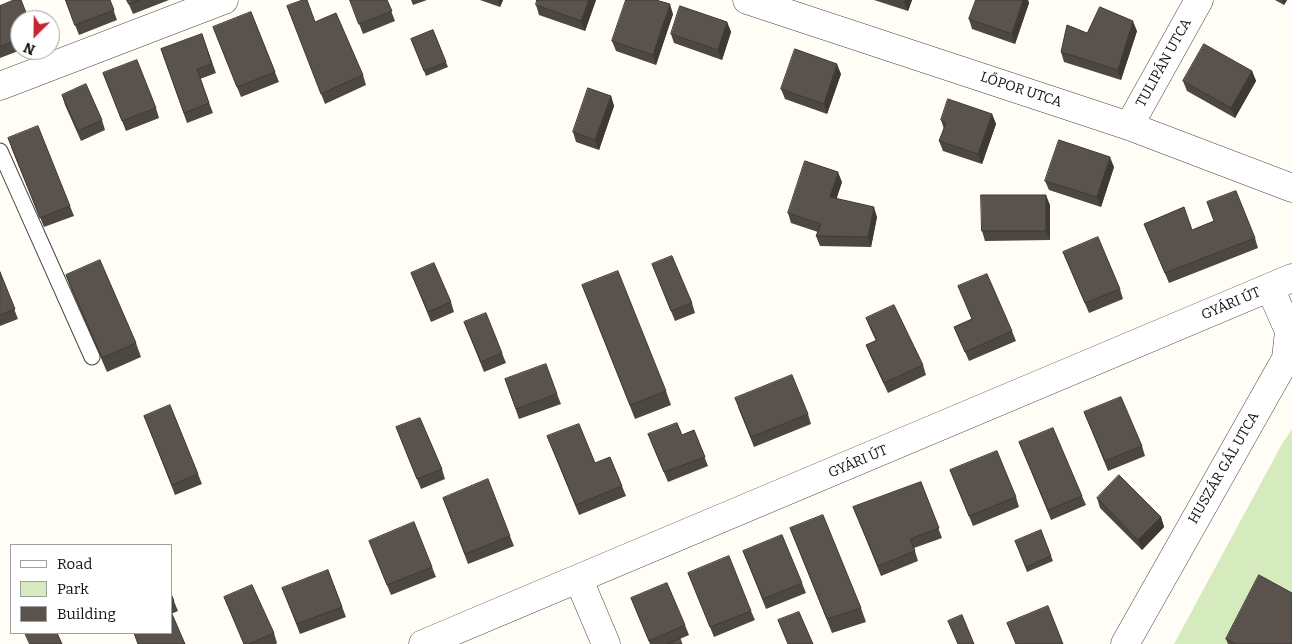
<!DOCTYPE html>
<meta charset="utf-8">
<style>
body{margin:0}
#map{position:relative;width:1292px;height:644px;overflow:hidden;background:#fffdf5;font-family:Bitter,serif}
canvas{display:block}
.legend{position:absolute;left:10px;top:544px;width:162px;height:90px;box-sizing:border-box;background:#fff;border:1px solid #a0a0a0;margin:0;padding:6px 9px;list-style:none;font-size:15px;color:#111}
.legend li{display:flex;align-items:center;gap:10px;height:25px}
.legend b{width:25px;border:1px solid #a0a0a0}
.north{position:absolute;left:10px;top:10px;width:50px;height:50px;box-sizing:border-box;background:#fff;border:1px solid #a0a0a0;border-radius:50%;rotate:203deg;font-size:14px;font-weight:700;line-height:20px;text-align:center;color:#111}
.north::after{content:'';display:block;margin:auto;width:18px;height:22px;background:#c4262e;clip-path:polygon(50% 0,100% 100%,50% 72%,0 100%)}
</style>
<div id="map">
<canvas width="1292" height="644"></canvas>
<ul class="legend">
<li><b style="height:6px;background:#fff"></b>Road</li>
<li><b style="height:14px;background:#d5ebbd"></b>Park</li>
<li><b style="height:14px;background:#5a524d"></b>Building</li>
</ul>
<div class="north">N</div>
</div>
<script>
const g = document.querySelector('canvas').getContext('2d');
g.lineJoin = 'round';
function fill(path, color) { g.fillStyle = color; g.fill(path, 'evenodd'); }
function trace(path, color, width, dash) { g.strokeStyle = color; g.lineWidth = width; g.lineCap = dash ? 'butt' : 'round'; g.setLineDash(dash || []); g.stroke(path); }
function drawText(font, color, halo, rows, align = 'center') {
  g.font = font + ' Bitter,serif'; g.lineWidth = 5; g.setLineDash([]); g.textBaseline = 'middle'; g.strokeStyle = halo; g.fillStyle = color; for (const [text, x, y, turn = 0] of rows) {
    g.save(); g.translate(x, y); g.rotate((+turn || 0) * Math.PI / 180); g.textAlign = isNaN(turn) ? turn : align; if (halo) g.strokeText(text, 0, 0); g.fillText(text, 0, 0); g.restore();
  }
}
fill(new Path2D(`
 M1292,429V644H1174L1282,444Z`), '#d5ebbd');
const service = new Path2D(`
 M0,151L92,357`);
const minor = new Path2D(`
 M747,0L1129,126L1292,188
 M0,86L224,0
 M1129,126L1199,0
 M579,580L606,644
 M1125,644L1286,359L1289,331L1270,288`);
const tertiary = new Path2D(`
 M423,644L1292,278`);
trace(service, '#444', 17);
trace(minor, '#444', 29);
trace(tertiary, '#444', 29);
trace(service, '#fff', 15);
trace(minor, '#fff', 28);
trace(tertiary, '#fff', 28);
fill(new Path2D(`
 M65,0H110L117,20L79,35Z
 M127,0H169L133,14Z
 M350,0H387L395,21L363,34Z
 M411,0H427L413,5Z
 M480,0H503L500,7Z
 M596,0L585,31L539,15L536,5Z
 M874,0H912L908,11Z
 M976,0H1028L1029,3L1015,44L972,29L969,19Z
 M1275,0H1287L1284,5Z
 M0,6L20,20L21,50L0,58Z
 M287,6L315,22L363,75L366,85L325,104Z
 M251,12L279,82L241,97L217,37Z
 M673,14L656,65L616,51L612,41Z
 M727,22L731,32L722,60L674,43L671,34Z
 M433,30L448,67L426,76L411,39Z
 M1137,31L1121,80L1064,62L1061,52L1087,33Z
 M202,34L216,73L200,79L213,113L187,123L161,49Z
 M1252,71L1256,81L1235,118L1187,91L1183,81Z
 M103,73L156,108L159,118L126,131Z
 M841,74L827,114L785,99L781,89Z
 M62,95L102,120L105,130L81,141L65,105Z
 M611,96L614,106L599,150L576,142L573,132Z
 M992,114L996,124L982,164L943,151L939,141L944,129L941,120Z
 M11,147L70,206L74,216L44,227Z
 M1114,167L1101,207L1049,190L1045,181Z
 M842,182L836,198L877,217L871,247L820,246L816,236L818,232L791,223L788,213Z
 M1050,205V240L985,241L982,231Z
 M1144,224L1255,238L1258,248L1169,283Z
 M1063,252L1120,289L1123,299L1089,313Z
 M652,264L692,303L695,313L675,321Z
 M0,272L18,319L0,326Z
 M411,273L451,302L454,312L431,322Z
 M66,275L136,343L141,357L107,372L71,289Z
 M582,285L666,391L671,405L635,419Z
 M958,286L1012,331L1016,341L969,361L954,327L972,319Z
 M866,318L923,365L926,375L888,393L870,355L866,345L876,341L870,328Z
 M464,322L502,353L506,363L484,372Z
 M505,379L557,394L561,404L519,419Z
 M738,407L808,414L811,424L754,447Z
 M1084,412L1142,446L1145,456L1108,471Z
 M144,416L198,474L202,484L175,495Z
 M396,427L442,469L445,479L421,489Z
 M694,430L708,466L668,482L652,444L682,435Z
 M547,436L595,463L622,486L626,496L579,515Z
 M1019,442L1082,496L1086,505L1051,520Z
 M950,470L1016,497L1019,507L973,526Z
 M921,482L942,538L914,548L918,561L881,576L853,507Z
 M443,498L510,536L514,546L468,564Z
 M1097,498L1161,517L1164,527L1142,550L1100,508Z
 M790,528L861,608L866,622L832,633Z
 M1017,546L1051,556L1053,561L1027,572Z
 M373,551L432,567L436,577L391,595Z
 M743,551L802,583L806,593L766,609Z
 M328,570L346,617L300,634L286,598Z
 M688,573L751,611L755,620L714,637Z
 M171,594L178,611L171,614Z
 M224,597L274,633L277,643L276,644H244Z
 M631,598L685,625L689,635L680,639L682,644H650Z
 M1226,639L1292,644H1228Z`), '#4d4742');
fill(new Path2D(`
 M498,0H503L500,7Z
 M589,0H596L585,31L581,21Z
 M905,0H912L908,11L904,2Z
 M1023,0H1028L1029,3L1015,44L1012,34Z
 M1282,0H1287L1284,5Z
 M670,4L673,14L656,65L653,55Z
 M1133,21L1137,31L1121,80L1118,70Z
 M727,22L731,32L722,60L718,50Z
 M837,64L841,74L827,114L824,104Z
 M1252,71L1256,81L1235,118L1231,108Z
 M611,96L614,106L599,150L595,140Z
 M992,114L996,124L982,164L978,154Z
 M1110,157L1114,167L1101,207L1097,197Z
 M838,172L842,182L834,207L830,197Z
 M1046,195L1050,205V240L1046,231Z
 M874,207L877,217L871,247L868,237Z
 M1161,517L1164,527L1142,550L1138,540Z`), '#3f3936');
const building = new Path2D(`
 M14,0H21L29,20H20V39L0,47V6Z
 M66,0H110L114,10L75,25Z
 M127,0H140L129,4Z
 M303,0H307L315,22L336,13L363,75L321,94L287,6Z
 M350,0H387L392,11L359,24Z
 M537,0H589L581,21L536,5Z
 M626,0H656L670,4L653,55L612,41Z
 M976,0H1023L1012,34L969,19Z
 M680,6L727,22L718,50L671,34Z
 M1100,7L1133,21L1118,70L1061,52L1067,25L1087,33Z
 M251,12L275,72L237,87L213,27Z
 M433,30L446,62L424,71L411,39Z
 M202,34L212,64L197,69L209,103L184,113L161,49Z
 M1204,44L1252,71L1231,108L1183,81Z
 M795,49L837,64L824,104L781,89Z
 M137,60L156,108L122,121L103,73Z
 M86,84L102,120L78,131L62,95Z
 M588,88L611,96L595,140L573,132Z
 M948,99L992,114L978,154L939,141L946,123L941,120Z
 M38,126L70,206L40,218L8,138Z
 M1059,140L1110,157L1097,197L1045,181Z
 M805,161L838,172L830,197L874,207L868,237L816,236L821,224L788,213Z
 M1236,191L1255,238L1165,273L1144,224L1184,207L1192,230L1214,221L1207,202Z
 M981,195H1046V231H982Z
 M1098,237L1120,289L1085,303L1063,252Z
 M672,256L692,303L671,311L652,264Z
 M100,260L136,343L102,358L66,275Z
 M434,263L451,302L428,312L411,273Z
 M618,271L666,391L630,405L582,285Z
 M0,272L15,309L0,315Z
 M987,274L1012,331L965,352L954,327L972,319L958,286Z
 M894,305L923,365L884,383L866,345L877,340L866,318Z
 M486,313L502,353L481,362L464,322Z
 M546,364L557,394L516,409L505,379Z
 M792,375L808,414L751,437L735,398Z
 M1121,397L1142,446L1105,461L1084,412Z
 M170,405L198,474L172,485L144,416Z
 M420,418L442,469L417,479L396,427Z
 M677,423L682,435L694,430L705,457L664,472L648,434Z
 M579,424L595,463L610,457L622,486L576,505L547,436Z
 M1053,428L1082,496L1048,510L1019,442Z
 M997,451L1016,497L969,516L950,470Z
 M1119,475L1161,517L1138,540L1097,498Z
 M488,479L510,536L465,554L443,498Z
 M921,482L939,528L910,539L915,551L878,566L853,507Z
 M823,515L861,608L827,619L790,528Z
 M414,522L432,567L387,585L369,541Z
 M1041,530L1051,556L1026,567L1015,541Z
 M782,535L802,583L763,599L743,551Z
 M729,556L751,611L710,627L688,573Z
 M328,570L342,607L297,624L282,588Z
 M1259,575L1292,593V644H1236L1226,639Z
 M667,583L685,625L649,641L631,598Z
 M252,585L274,633L249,644H244L224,597Z
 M171,594L174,601L171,603Z
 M1048,606L1063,644H1016L1007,623Z
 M799,612L813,644H788L778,620Z
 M172,614L185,644H138L134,633H171V615Z
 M962,615L974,644H958L948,621Z
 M25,633H57L62,644H30Z
 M680,639L682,644H668Z`);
fill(building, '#5a524d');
trace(building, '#3f3936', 1);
drawText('14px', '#111', '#fff', [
 ["TULIPÁN UTCA",1164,63,-61],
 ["LŐPOR UTCA",1021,90,18],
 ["GYÁRI ÚT",1231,304,-23],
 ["GYÁRI ÚT",858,462,-23],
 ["HUSZÁR GÁL UTCA",1224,468,-60]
]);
</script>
